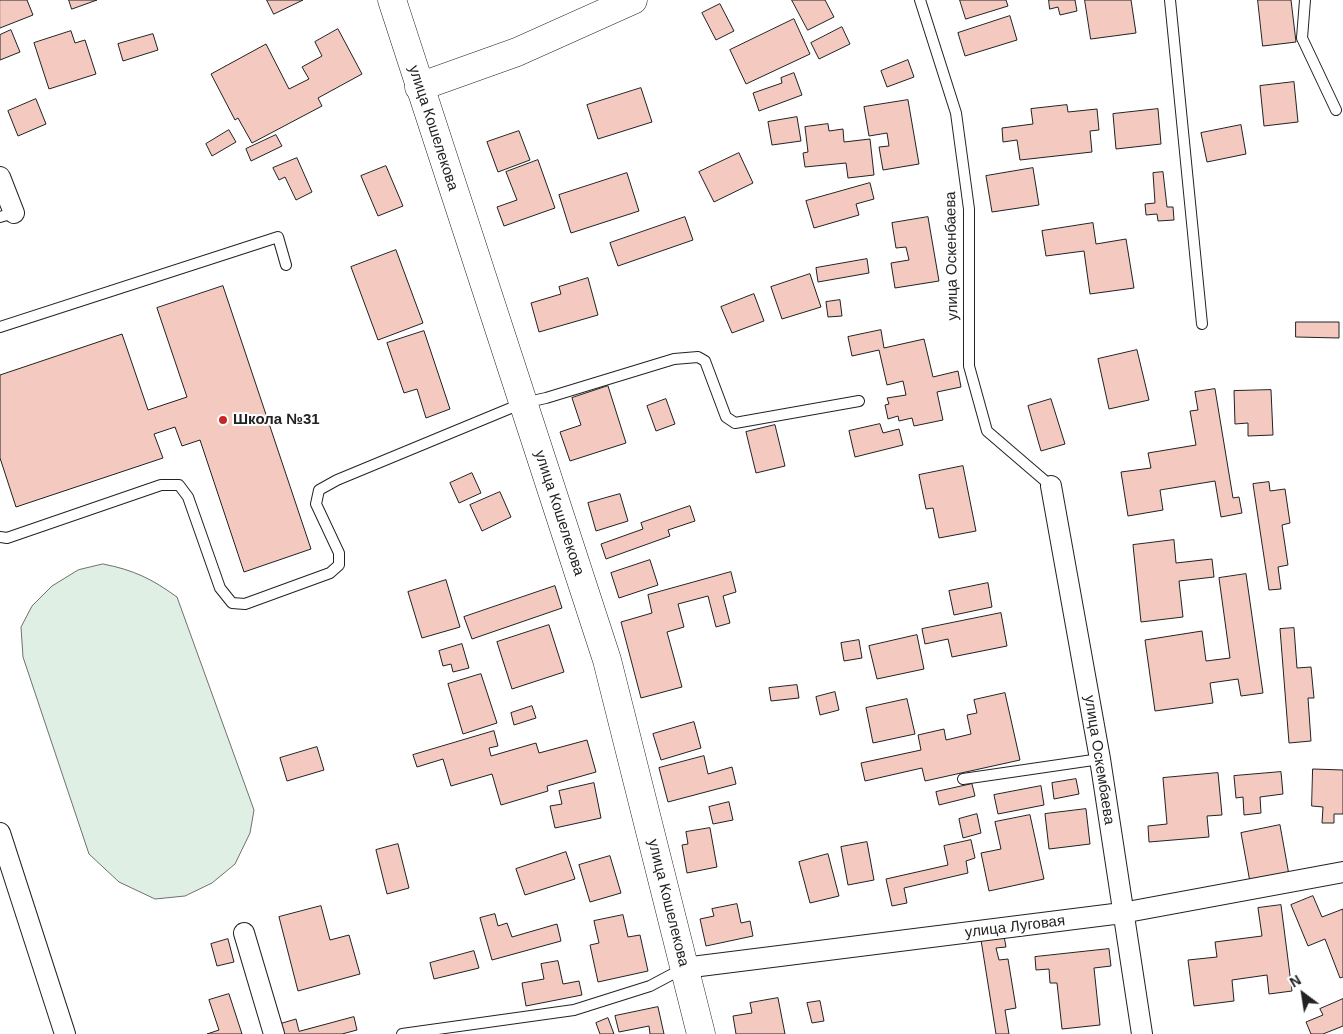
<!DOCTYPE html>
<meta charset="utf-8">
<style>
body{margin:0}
#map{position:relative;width:1343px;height:1034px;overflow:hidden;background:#fff;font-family:Helvetica,sans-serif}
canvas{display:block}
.north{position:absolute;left:1278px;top:969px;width:50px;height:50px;-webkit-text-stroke:4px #fff;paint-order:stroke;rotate:329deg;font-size:14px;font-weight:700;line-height:20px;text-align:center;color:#222}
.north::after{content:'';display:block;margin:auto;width:18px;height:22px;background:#222;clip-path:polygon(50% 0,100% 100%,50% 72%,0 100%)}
</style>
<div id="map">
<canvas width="1343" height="1034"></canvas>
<div class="north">N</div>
</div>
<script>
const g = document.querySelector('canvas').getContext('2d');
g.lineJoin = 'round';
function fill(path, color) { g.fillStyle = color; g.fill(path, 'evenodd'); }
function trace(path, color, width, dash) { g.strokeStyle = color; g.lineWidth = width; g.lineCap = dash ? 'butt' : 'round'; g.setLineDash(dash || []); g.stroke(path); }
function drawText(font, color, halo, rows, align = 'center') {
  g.font = font + ' Helvetica,sans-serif'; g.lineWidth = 4; g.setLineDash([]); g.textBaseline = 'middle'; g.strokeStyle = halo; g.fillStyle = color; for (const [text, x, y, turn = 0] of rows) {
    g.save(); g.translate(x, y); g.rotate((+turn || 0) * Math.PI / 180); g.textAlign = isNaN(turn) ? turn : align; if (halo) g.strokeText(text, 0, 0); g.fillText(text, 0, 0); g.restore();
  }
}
const green = new Path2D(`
 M103,564C134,570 152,579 177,597L254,810L250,833L235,864L212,883L185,896L155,899L119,882L89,854L23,657L21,627L32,606L52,586L78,570Z`);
fill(green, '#e0efe3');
trace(green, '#6f6f6f', 1);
const building = new Path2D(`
 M0,0H27L33,15L0,28Z
 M69,0H97L72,9Z
 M267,0H303L274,14Z
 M792,0H825L834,17L808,30Z
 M960,0H1006L1008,6L966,19Z
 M1049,0H1075L1077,11L1060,15L1058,7L1050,9Z
 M1085,0H1131L1136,33L1091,39Z
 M1258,0H1291L1296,42L1263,46Z
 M720,4L734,31L716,40L702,13Z
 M1010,16L1017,40L965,56L958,33Z
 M794,19L810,54L746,84L730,50Z
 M842,27L850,44L819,59L811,43Z
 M338,29L362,74L318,98L322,106L252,143L238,118L235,120L211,74L266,44L289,89L309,79L302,67L322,56L315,42Z
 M11,30L20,52L0,60V35Z
 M71,31L75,43L85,40L96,74L49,89L34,43Z
 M153,34L158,50L123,61L118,44Z
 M908,60L914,77L887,87L881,71Z
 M794,73L802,95L759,111L753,93L782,83L781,78Z
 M1294,82L1298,122L1264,126L1260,86Z
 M641,88L652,122L598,139L587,105Z
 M36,99L46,124L18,136L8,111Z
 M908,100L919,164L883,170L879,147L889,146L887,133L869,136L864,107Z
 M1067,105L1068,112L1097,109L1099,130L1090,131L1092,152L1020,160L1017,140L1003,142L1002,128L1033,124L1031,109Z
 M1158,109L1161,144L1116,149L1113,114Z
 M797,117L801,141L772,145L768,122Z
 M828,124L829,131L843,129L844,142L870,139L874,175L848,178L846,163L805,167L803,153L808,152L805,127Z
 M1241,125L1246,154L1207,162L1201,133Z
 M229,130L236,142L212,156L206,144Z
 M519,131L530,160L498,172L487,142Z
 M276,135L282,146L251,161L246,149Z
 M739,153L753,183L714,202L699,172Z
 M297,158L312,192L296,200L285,177L279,180L273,168Z
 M538,160L555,208L504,226L497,207L517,200L506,172Z
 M386,166L403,206L378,216L361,176Z
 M1033,168L1039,205L992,212L986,176Z
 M1163,172L1167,207H1173L1174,220L1158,221L1157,214L1146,215L1145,204L1155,203L1153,173Z
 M627,173L639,211L571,233L559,195Z
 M870,183L874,199L856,204L859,215L814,228L806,201Z
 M685,217L693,240L618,266L610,243Z
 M928,217L939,281L895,288L891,263L909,260L906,247L896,248L892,223Z
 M1093,223L1096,244L1126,239L1134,288L1090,294L1084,251L1046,256L1042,231Z
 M396,250L423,323L378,340L351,267Z
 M867,259L869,273L818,282L816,268Z
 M810,274L821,307L782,319L771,287Z
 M588,278L598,315L539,332L531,303L561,294L559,287Z
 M223,286L311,549L244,572L200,440L182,446L175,427L154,434L163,458L16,507L0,458V375L122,334L148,410L187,397L157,308Z
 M754,294L764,321L732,333L721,307Z
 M840,300L842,316L828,317L826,302Z
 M1296,322H1339V338L1296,337Z
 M881,330L884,348L924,339L933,377L958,371L961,387L937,392L943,420L914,426L912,418L899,421L898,416L888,419L885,405L889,404L887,398L906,395L903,381L887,385L879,350L852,356L848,337Z
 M424,331L450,409L426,418L417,389L404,393L387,343Z
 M1137,350L1149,400L1109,409L1098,359Z
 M608,386L626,443L570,461L560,432L581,425L572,398Z
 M1215,389L1233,498L1239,497L1242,513L1221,517L1215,481L1160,490L1163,510L1128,516L1121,472L1151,468L1148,453L1196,445L1190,411L1198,410L1195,392Z
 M1271,390L1273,435L1248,436V423L1235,424L1234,391Z
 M666,399L675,424L656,431L647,406Z
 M1051,399L1065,444L1041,451L1028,406Z
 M880,424L883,433L899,429L903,445L855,457L849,431Z
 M775,425L785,466L756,473L746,432Z
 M963,466L976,531L939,538L933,508L926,509L919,475Z
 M472,473L481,493L459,503L450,483Z
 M1269,482L1270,491L1285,489L1290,523L1282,525L1288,565L1278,567L1281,589L1269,590L1253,484Z
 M500,492L511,517L482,531L470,505Z
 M620,494L628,521L596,531L588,503Z
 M690,506L695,521L668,530L670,536L606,559L601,544L643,529L641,523Z
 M1174,540L1176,563L1212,559L1214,577L1179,581L1183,617L1141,622L1133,545Z
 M650,560L658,585L619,598L611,573Z
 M731,572L736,592L723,596L730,623L716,627L708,596L678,604L684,627L667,632L682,687L641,698L621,622L652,613L648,595Z
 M1246,574L1263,693L1241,696L1238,679L1210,683L1213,703L1155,711L1145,640L1202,631L1206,661L1230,658L1219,578Z
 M446,580L460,627L422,638L408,592Z
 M988,583L992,607L954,615L949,591Z
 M555,586L562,608L472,639L464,617Z
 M1001,613L1007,646L952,657L948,639L925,644L922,629Z
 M549,625L564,672L512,689L497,642Z
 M1294,628L1297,668L1311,667L1314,698H1308L1311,741L1289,743L1280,629Z
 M917,635L924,669L877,679L869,646Z
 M859,640L862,658L844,661L841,643Z
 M462,644L469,668L453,672L451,664L443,666L439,651Z
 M481,674L497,723L463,734L448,684Z
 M797,685L799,698L771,701L769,688Z
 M835,692L839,710L820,715L816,697Z
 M1005,693L1020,760L925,781L922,768L865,781L861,763L921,750L918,735L944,729L946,740L971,734L967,715L977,713L974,700Z
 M907,699L915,734L873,743L866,708Z
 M532,706L536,718L514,725L511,713Z
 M694,722L701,748L661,760L653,734Z
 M494,731L498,746L489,748L491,756L536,743L539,753L587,740L596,772L547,786L548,791L501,805L492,774L451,786L443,759L417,767L413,755Z
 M317,747L324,770L287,781L280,758Z
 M704,756L708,774L732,767L736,784L668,802L659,768Z
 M1313,769L1343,770V814H1334V823H1322L1323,807L1312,806Z
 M1281,772L1283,794L1260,797L1261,813L1244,815L1243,797L1236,798L1234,776Z
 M1218,773L1222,815L1207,816L1209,837L1149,842L1148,826L1167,824L1163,778Z
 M1076,779L1079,794L1054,799L1052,783Z
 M594,783L601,818L555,828L550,806L562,804L559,791Z
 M972,784L975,796L939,805L936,792Z
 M1041,786L1044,805L998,814L994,795Z
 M729,802L733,820L713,824L709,807Z
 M1086,809L1090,844L1049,849L1045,814Z
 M977,814L981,833L963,838L959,819Z
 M1030,815L1044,879L989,891L981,853L1001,849L995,822Z
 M1280,825L1289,875L1250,882L1241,833Z
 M710,828L717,867L687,873L682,845L688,844L686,832Z
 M971,840L975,858L966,861L968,873L904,888L907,903L892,906L886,879L948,865L944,846Z
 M867,842L874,880L848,885L841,847Z
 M398,844L409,888L387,894L376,850Z
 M566,852L575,879L525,895L516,869Z
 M828,854L839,896L810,903L799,862Z
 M610,856L621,893L590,902L579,865Z
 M1313,896L1322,917L1343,909V977L1340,978L1325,939L1308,946L1291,905Z
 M737,904L741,923L750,921L753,936L706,946L700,919L714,916L712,909Z
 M1281,905L1292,991L1269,994L1267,975L1232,980L1234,1001L1194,1006L1188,960L1217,957L1215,942L1262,936L1258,908Z
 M321,906L330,940L349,935L360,974L298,991L279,917Z
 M495,914L498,926L507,923L512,937L557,924L561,941L492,960L480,918Z
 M623,915L628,937L640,935L648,971L598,982L590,945L599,943L594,921Z
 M1004,936L1006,947L996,948L999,960L1008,959L1016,1008L1005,1010L1009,1034H996L981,940Z
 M228,939L234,962L217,966L211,944Z
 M1109,949L1111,966L1094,968L1100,1025L1062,1029L1057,983H1050L1049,969L1036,970L1035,957Z
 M474,951L479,968L434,979L430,963Z
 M558,961L563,984L579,981L582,995L526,1006L522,983L544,979L541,964Z
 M229,994L242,1034H207L219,1030L209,1000Z
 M778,998L785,1034H736L733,1016L752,1013L750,1003Z
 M1343,999V1026L1323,1034H1311L1306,1022L1323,1015L1320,1009Z
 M820,1001L824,1021L812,1023L807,1003Z
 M658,1007L664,1034H650L649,1026L619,1032L615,1016Z
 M354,1017L357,1030L342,1034H282L279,1024L296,1019L299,1031Z
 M608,1018L614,1034H600L596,1023Z`);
fill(building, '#f3c9c0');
trace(building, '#222', 1);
const service = new Path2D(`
 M920,0L956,113L969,209V366L987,431L1051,486
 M1170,0L1202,324
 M1305,0L1302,38L1336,110
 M0,217L14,213
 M0,327L278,237L286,265
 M0,537L7,538L161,485H179L188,497L220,588L232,603L245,604L330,573L339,565V553L316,504L319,490L337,480L523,403L546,398L674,359L698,357L705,361L726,417L735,423L859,401
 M963,779L1100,759
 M402,1034L574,1010L650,986L684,968`);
const minor = new Path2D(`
 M0,177L14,213
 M1051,486L1100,759L1142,1034
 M0,833L65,1034
 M244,933L274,1034
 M684,968L1122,913L1343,872`);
const secondary = new Path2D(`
 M419,87L517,52L633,0`);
const primary = new Path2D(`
 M392,0L607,660L701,1034`);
trace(service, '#222', 12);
trace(minor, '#222', 22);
trace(secondary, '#222', 29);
trace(primary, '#222', 29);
trace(service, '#fff', 10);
trace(minor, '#fff', 20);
trace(secondary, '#fff', 28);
trace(primary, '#fff', 28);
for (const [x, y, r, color] of [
 [223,420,5,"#c62828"]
]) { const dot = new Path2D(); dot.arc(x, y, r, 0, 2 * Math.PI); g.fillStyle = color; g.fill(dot); trace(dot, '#fff', 2); }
drawText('15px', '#222', '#fff', [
 ["улица Кошелекова",433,128,72],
 ["улица Оскенбаева",952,256,-91],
 ["улица Кошелекова",559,513,72],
 ["улица Оскембаева",1099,760,81],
 ["улица Кошелекова",668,903,76],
 ["улица Луговая",1015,927,-7]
]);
drawText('bold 15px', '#222', '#fff', [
 ["Школа №31",233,420]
], 'left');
</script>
